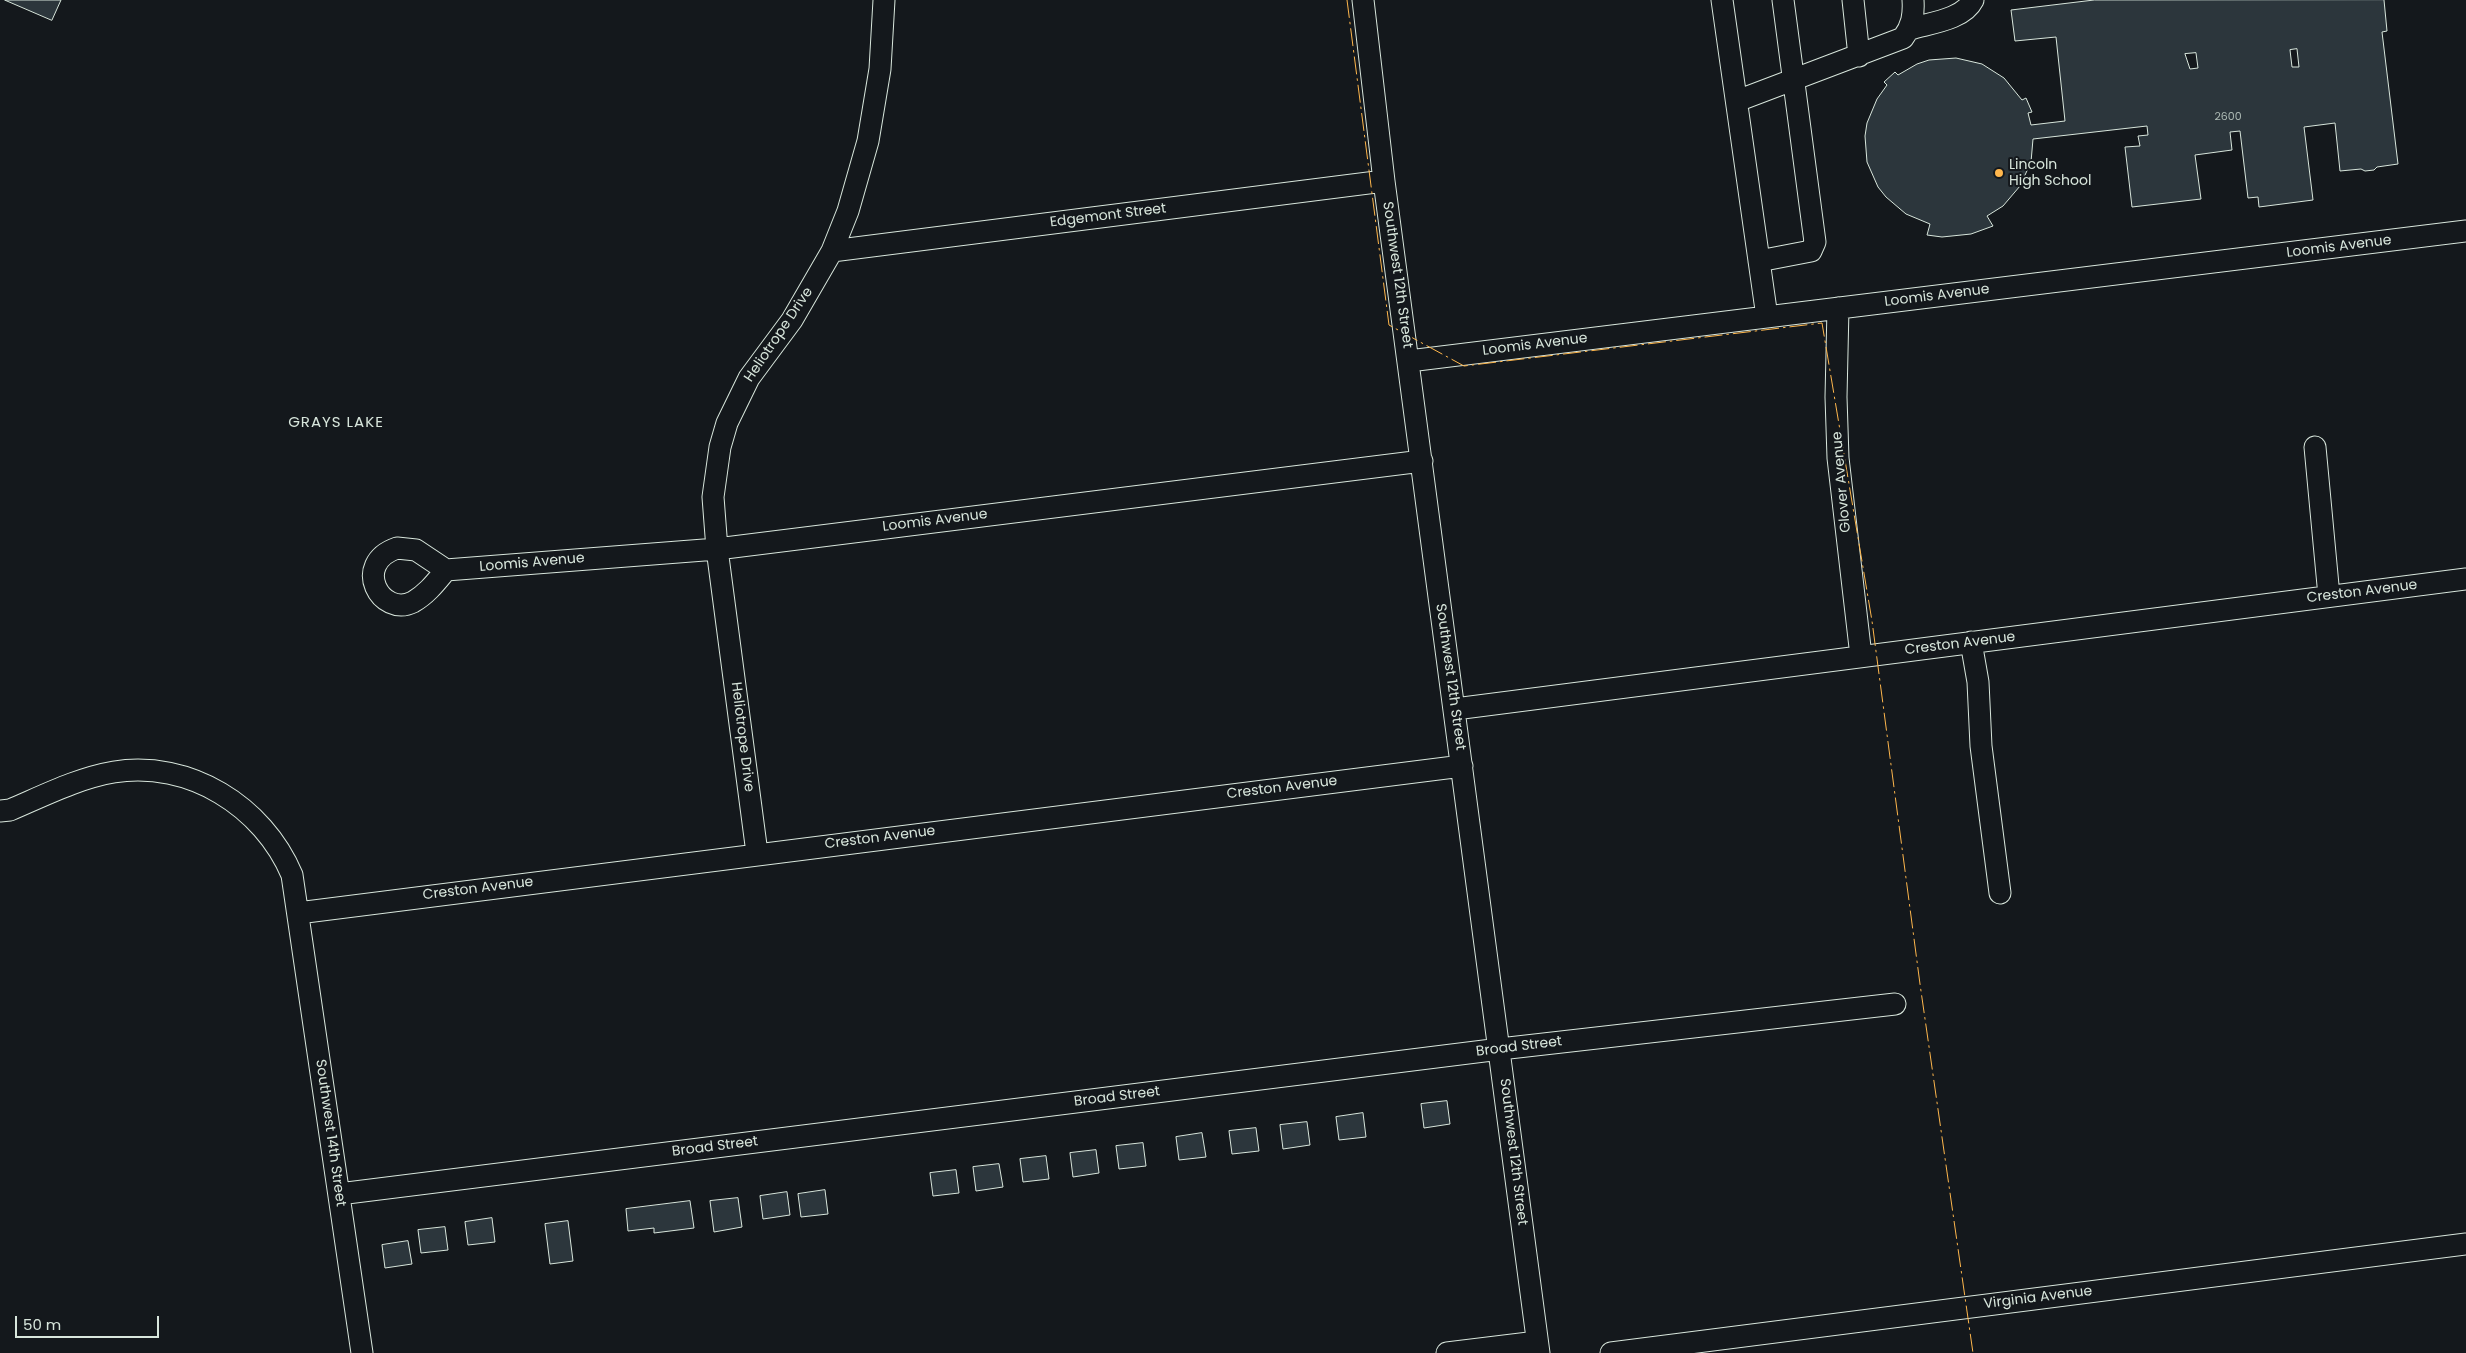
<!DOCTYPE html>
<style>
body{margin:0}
#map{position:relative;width:2466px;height:1353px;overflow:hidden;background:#14181c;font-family:Poppins,sans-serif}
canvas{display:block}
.scale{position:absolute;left:15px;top:1316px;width:144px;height:22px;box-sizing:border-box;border:2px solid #d8e6dc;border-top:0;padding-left:6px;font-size:15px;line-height:18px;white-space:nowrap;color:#d8e6dc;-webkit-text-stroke:4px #14181c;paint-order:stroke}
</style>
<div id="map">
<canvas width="2466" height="1353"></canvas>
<div class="scale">50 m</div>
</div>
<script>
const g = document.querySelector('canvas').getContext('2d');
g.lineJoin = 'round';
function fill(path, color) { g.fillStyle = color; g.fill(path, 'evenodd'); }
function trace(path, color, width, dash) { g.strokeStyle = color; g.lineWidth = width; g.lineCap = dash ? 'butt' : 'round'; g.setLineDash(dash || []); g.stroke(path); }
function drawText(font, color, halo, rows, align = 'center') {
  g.font = font + ' Poppins,sans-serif'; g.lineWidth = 4; g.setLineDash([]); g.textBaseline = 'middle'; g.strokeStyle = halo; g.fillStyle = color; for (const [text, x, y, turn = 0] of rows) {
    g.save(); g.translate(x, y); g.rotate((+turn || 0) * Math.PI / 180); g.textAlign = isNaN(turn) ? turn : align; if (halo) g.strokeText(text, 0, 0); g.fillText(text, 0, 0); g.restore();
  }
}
const building = new Path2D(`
 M5,0H61L52,20Z
 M2384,0L2387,31L2382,32L2398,164L2377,167L2374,170L2365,171L2361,169L2340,171L2335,123L2304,127L2313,200L2259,207L2258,197L2248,198L2240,131L2230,132L2232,150L2195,155L2201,199L2132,207L2125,147L2140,146L2138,136L2148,135L2147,126L2033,139L2031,162L2020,186L2003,206L1987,216L1993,226L1971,234L1942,237L1927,235L1930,224L1906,214L1886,197L1878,187L1867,162L1865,136L1867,123L1877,99L1887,85L1884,82L1895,72L1898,75L1917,64L1929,60L1956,58L1982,64L2004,78L2022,100L2026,98L2032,112L2028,113L2031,125L2065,121L2056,37L2015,41L2011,10L2094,0ZM2297,49L2299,67H2292L2290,50ZM2196,53L2198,68L2190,69L2185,54Z
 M1447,1101L1450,1124L1424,1128L1421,1104Z
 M1363,1113L1366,1137L1339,1140L1336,1117Z
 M1307,1122L1310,1145L1283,1149L1280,1125Z
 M1256,1128L1259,1151L1232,1154L1229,1131Z
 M1202,1133L1206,1157L1179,1160L1176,1137Z
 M1143,1143L1146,1166L1119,1169L1116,1146Z
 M1096,1150L1099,1173L1073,1177L1070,1153Z
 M1046,1156L1049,1179L1023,1182L1020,1159Z
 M999,1164L1003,1187L976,1191L973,1167Z
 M956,1170L959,1193L933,1196L930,1173Z
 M825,1190L828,1214L801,1217L798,1194Z
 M787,1192L790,1215L763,1219L760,1196Z
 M738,1198L742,1227L714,1232L710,1201Z
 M690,1201L694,1228L654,1233V1228L628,1231L626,1209Z
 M492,1218L495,1242L468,1245L465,1222Z
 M568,1221L573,1261L550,1264L545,1224Z
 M445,1227L448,1250L421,1253L418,1230Z
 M408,1241L412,1264L385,1268L382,1245Z`);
fill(building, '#2c363c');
trace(building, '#d8e6dc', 1);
const minor = new Path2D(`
 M1363,0L1384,181L1539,1353
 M1722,0L1767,317
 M1853,0L1859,56
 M1910,29C1929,23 1963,20 1973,0
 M1737,101L1903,38C1912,26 1914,15 1913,0
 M832,251L1384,181
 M1759,261L1811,251L1815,242L1783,0
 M1838,308L1836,397L1838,458L1861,656
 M1409,361L2466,231
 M2315,447L2329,596
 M397,548L416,550L446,570C436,582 427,594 413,602C381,618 351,564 397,548Z
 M446,570L717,549L1422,461
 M1971,642L1978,682L1981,746L2000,893
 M1455,709L2466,579
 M0,811L10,810C43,796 78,778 114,772C189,760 263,806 292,875L362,1353
 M757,853L717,549L713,497L720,447L727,423L749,378L792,320L832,251L848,211L868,141L880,69L884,0
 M298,913L1462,766
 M339,1194L1500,1049L1895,1004
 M1447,1353L1537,1342
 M1611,1353L2466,1244`);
trace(minor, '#d8e6dc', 23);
trace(minor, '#14181c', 21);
trace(new Path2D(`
 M1347,0L1389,325L1464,366L1822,323L1872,621L1920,984L1973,1353`), '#ffb74d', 1, [18, 4, 2.5, 4]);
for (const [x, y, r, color] of [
 [1999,173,5,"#ffb74d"]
]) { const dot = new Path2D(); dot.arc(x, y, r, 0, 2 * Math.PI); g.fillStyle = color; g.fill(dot); trace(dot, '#14181c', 2); }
drawText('11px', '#adbab4', null, [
 ["2600",2228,117]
]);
drawText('14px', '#d8e6dc', '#14181c', [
 ["Lincoln",2009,165],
 ["High School",2009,181]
], 'left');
drawText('14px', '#d8e6dc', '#14181c', [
 ["Edgemont Street",1108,216,-7],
 ["Loomis Avenue",2339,247,-7],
 ["Southwest 12th Street",1397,275,82],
 ["Loomis Avenue",1937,296,-7],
 ["Heliotrope Drive",779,335,-56],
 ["Loomis Avenue",1535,345,-7],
 ["Glover Avenue",1842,482,-95],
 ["Loomis Avenue",935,521,-7],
 ["Loomis Avenue",532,563,-5],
 ["Creston Avenue",2362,592,-7],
 ["Creston Avenue",1960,644,-7],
 ["Southwest 12th Street",1450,677,82],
 ["Heliotrope Drive",742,737,83],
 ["Creston Avenue",1282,788,-7],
 ["Creston Avenue",880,838,-7],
 ["Creston Avenue",478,889,-7],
 ["Broad Street",1519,1047,-7],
 ["Broad Street",1117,1097,-7],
 ["Southwest 14th Street",330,1133,82],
 ["Broad Street",715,1147,-7],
 ["Southwest 12th Street",1513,1152,83],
 ["Virginia Avenue",2038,1298,-7]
]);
g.letterSpacing = '1px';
drawText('15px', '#d8e6dc', '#14181c', [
 ["GRAYS LAKE",336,423]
]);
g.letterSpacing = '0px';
</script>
